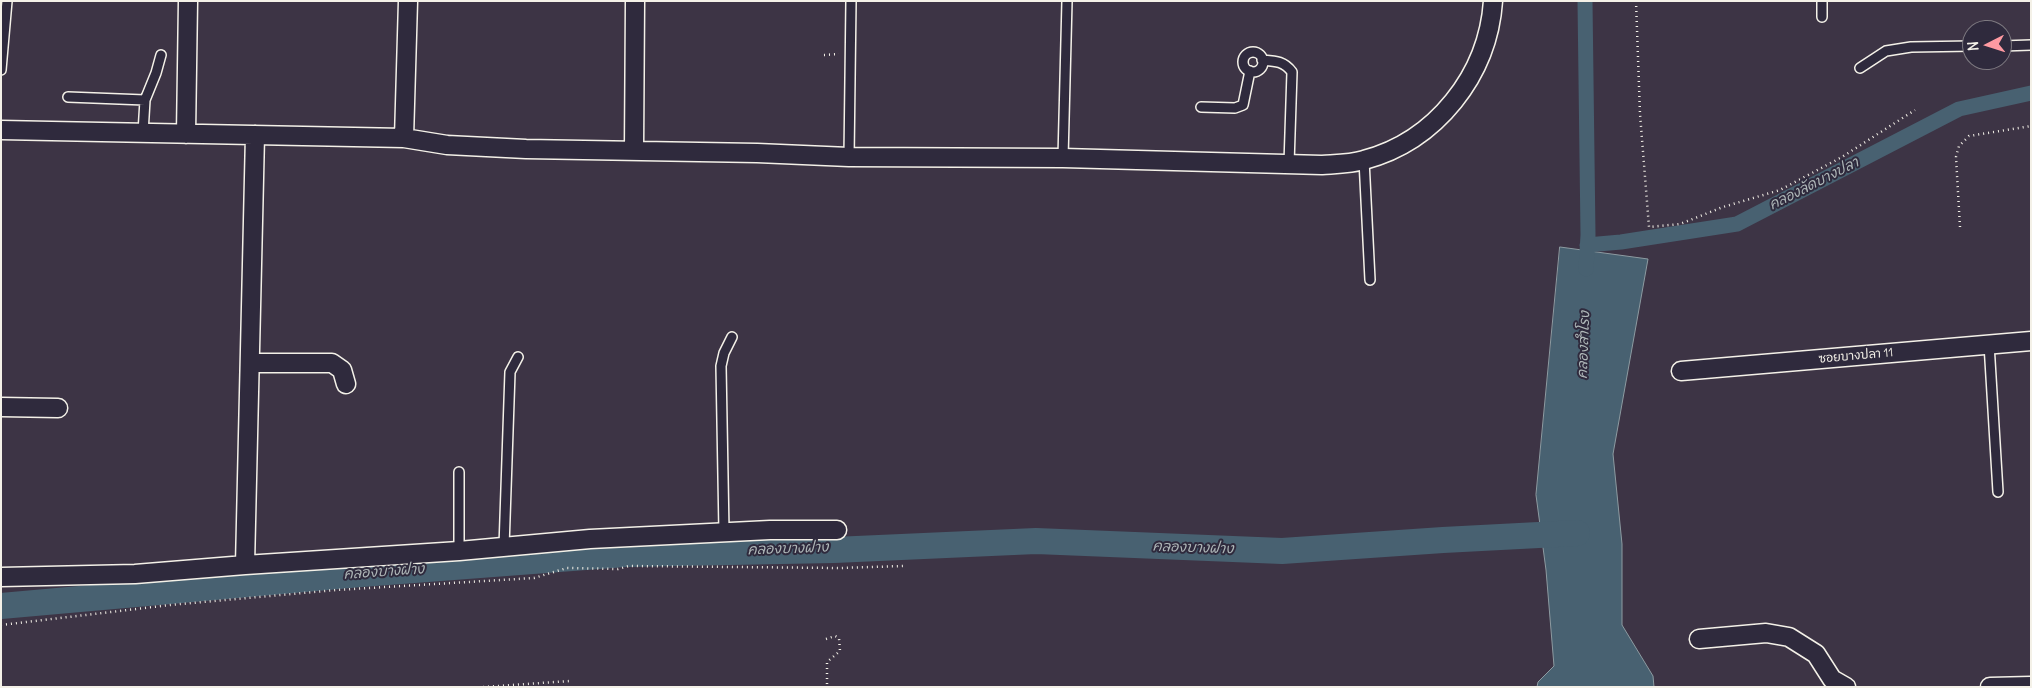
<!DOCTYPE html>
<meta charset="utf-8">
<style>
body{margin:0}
#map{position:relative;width:2032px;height:688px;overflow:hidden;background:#3d3445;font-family:Delius,sans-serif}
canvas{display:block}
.frame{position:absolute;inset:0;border:2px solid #f4f1e8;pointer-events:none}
.north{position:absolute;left:1962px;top:20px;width:50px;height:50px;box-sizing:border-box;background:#2f2a3d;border:1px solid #7e7a81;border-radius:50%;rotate:265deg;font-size:14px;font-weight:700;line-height:20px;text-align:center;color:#f4f1e8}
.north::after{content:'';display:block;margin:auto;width:18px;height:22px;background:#ff9aa2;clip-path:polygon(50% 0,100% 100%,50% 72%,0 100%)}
</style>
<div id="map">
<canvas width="2032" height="688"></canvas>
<div class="frame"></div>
<div class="north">N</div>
</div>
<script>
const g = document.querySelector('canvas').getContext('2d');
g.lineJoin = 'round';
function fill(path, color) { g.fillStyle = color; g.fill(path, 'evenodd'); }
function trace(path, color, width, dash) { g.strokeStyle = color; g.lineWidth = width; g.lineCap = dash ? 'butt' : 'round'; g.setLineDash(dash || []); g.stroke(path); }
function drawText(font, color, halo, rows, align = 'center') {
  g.font = font + ' Delius,"Playpen Sans Thai",sans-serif'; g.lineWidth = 4; g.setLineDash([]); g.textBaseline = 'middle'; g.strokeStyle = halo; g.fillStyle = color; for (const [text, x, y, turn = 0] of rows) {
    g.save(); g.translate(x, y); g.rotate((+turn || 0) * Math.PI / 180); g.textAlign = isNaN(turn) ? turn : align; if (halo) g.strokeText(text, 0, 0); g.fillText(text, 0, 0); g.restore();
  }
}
const water = new Path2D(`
 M1560,247L1648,259L1613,454L1622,544V625L1653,676L1654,687H1537L1538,682L1554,666L1546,570L1536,495Z`);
fill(water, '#486171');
trace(water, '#8d9ba1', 1);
trace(new Path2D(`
 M1585,1L1588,235L1586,269
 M1587,245L1621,242L1737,224L1959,109L2031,93`), '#486171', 15);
trace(new Path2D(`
 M1,606L361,574L625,554L834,550L1036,541L1282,551L1443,540L1577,533`), '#486171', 26);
const lane = new Path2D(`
 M1822,1V17
 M2002,46L2031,45
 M1243 62a10 10 0 1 1 20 0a10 10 0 1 1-20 0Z
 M1262,60C1275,61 1284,61 1292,72L1289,164
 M1860,68L1886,51L1911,47L1972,46
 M1,70L7,1
 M68,97L145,100
 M1201,107L1235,108L1243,105L1250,71
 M143,133L145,100L156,73L161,55
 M849,157L851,1
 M1063,158L1067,1
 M1364,160L1370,280
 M1989,344L1998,492
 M724,532L721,366L724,353L732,337
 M504,547L510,372L518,357
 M459,551V472`);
const street = new Path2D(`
 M1,130L404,138L447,145L526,149L757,153L849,157L1063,158L1322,165C1336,164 1351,164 1364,160C1436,141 1488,75 1493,1
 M186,134L188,1
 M404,138L408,1
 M634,150L635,1
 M251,363H332L342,370L346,384
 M1681,371L2031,341
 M1,407L58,408
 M245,565L255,135
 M1,577L135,574L245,565L459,551L590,539L770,530H837
 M1699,639L1766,633L1789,637L1816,654L1832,679L1846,687
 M1990,687L2031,686`);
trace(lane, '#f4f1e8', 12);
trace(street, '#f4f1e8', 21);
trace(new Path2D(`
 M1636,1L1640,114L1649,227L1680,224L1723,207L1780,190L1842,157L1915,110
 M824,55L839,54
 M1960,227L1956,157L1959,146L1969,136L2031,126
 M1,625L170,605L336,590L534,578L567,568L618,569L629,566L840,568L903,566
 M826,639L835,636L839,638L840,651L827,662V687
 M483,687L570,681`), '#f4f1e8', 2.5, [1, 4]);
trace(lane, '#2f2a3d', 9);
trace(street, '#2f2a3d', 18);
drawText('12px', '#f4f1e8', '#2f2a3d', [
 ["ซอยบางปลา 11",1856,356,-5]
]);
drawText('italic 14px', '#afb7b8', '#2f2a3d', [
 ["คลองลัดบางปลา",1814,184,-27],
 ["คลองสำโรง",1584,345,-88],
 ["คลองบางฝาง",1193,548,2],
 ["คลองบางฝาง",788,549,-2],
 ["คลองบางฝาง",384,572,-4]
]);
</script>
